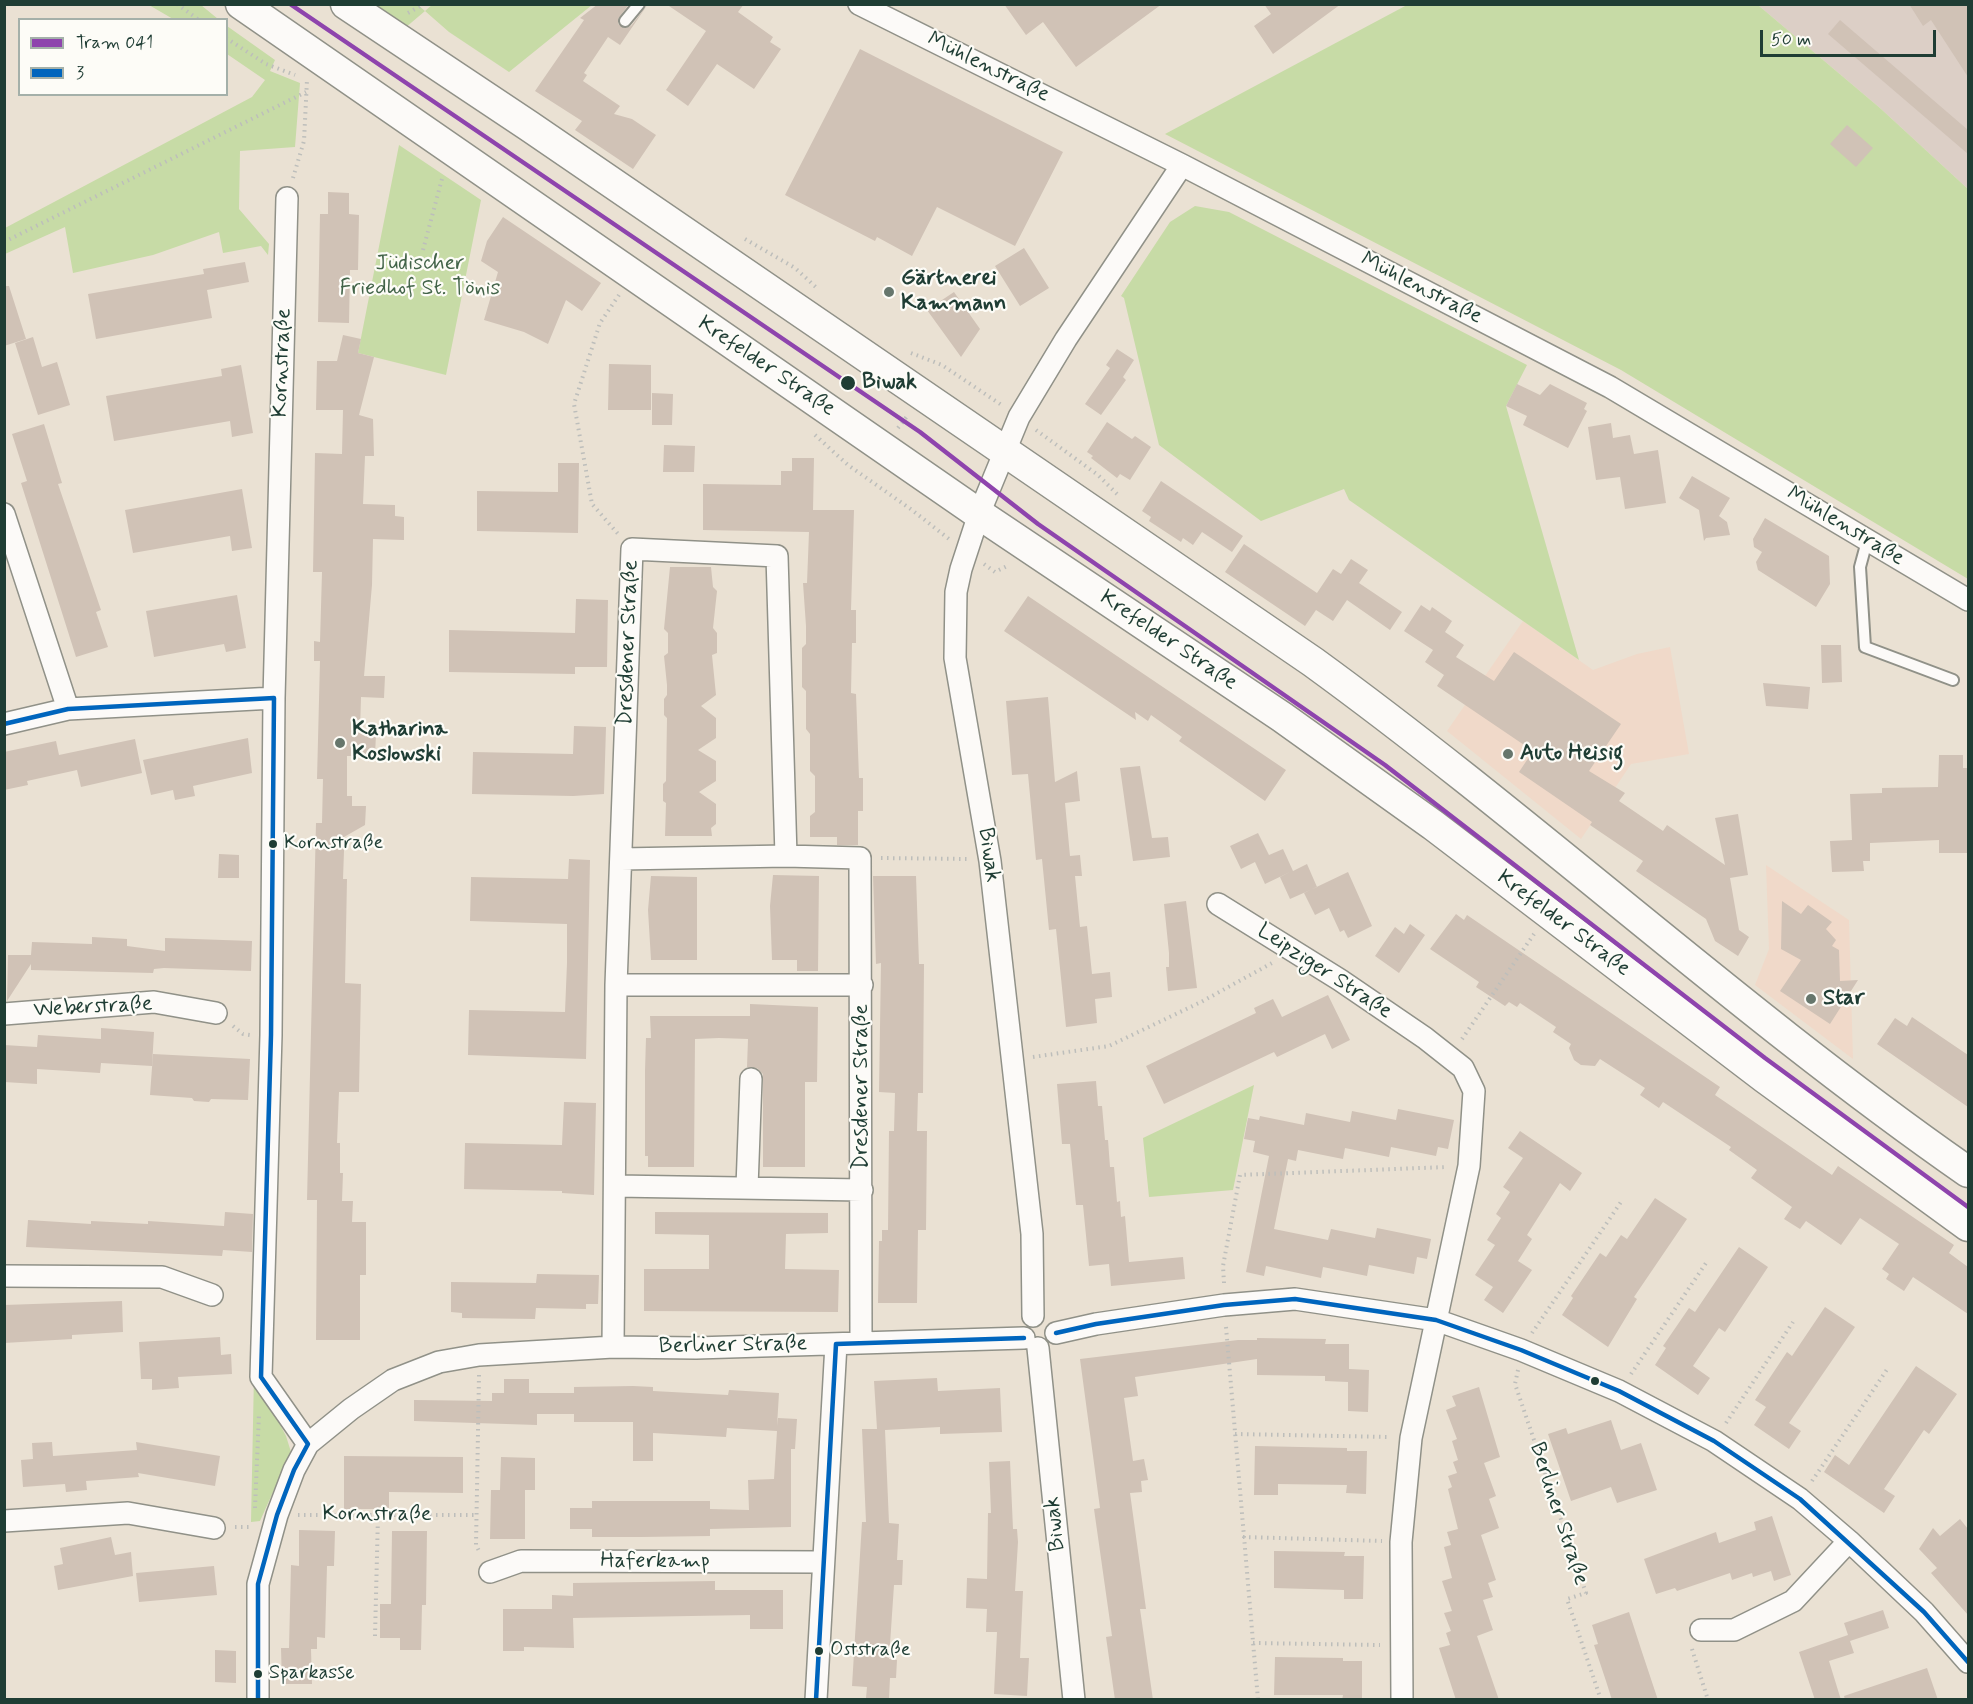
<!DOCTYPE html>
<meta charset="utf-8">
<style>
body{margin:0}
#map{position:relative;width:1973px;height:1704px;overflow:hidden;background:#eae1d3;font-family:Mynerve,sans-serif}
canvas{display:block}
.frame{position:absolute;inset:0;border:6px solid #1f3d34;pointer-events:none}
.legend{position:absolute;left:18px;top:18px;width:210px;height:78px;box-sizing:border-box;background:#fdfcf7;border:2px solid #a4b0a9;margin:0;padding:8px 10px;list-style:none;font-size:18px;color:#1f3d34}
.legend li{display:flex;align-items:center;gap:12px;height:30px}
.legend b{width:30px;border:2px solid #a4b0a9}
.scale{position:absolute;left:1760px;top:30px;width:176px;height:27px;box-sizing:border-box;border:3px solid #1f3d34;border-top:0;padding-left:8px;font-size:18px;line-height:21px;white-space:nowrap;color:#1f3d34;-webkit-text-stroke:4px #fdfcf7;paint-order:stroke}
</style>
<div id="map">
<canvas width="1973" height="1704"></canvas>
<div class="frame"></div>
<ul class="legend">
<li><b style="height:8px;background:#8e44ad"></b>Tram 041</li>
<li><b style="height:8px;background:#0065bd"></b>3</li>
</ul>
<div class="scale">50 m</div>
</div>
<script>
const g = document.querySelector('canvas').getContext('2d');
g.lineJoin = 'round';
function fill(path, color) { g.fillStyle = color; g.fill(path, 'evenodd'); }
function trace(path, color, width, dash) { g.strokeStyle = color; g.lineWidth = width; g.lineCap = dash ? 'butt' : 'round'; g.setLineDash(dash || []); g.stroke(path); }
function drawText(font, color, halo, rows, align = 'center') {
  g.font = font + ' Mynerve,sans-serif'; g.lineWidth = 4.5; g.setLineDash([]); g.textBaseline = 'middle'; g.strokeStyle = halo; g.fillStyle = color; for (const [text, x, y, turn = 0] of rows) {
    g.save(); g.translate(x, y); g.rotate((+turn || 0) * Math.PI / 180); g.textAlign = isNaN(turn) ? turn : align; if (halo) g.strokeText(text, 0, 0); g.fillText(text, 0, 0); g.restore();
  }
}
fill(new Path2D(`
 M1523,621L1593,670L1637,654L1670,647L1689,754L1631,764L1581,839L1447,731Z
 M1766,865L1849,920L1853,1059L1755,985L1769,949Z`), '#f0d9c9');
fill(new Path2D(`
 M1758,5H1968V189L1880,108Z`), '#dccfc6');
fill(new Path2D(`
 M433,4L592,5L509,72L449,32L425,11L405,28L372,5H418L425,11Z
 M149,5H201L218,19H173Z
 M1407,5H1758L1880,108L1968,189V579L1621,370L1165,134Z
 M227,26L275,60L270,71L300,83L295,147L240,151L239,209L269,244L268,255L261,246L223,253L219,232L153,255L73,273L65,227L5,254V228L252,97L265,80L227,54Z
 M399,145L481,200L446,375L358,353Z
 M1195,206L1229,212L1527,365L1506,406L1579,660L1349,500L1344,489L1261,521L1159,445L1124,298L1121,296L1170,222Z
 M1254,1085L1233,1190L1149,1197L1143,1138Z
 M254,1374L286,1436L291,1452L260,1521L251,1522Z`), '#c7dba6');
fill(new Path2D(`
 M598,4H629L618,19V24L624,28L631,26L648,4L620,45L608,37L584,73L587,75L583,81L620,106L614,114L632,119L656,135L633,169L575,130L582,121L535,91L584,20L580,18Z
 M666,4H744L738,12L773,37L770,42L781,49L754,89L717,64L688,106L666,90L706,31Z
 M1004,4H1162L1076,67L1043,22L1026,35Z
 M1264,4H1341L1273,54L1254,26L1271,14Z
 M1909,4H1968V77L1931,20L1923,26Z
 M1840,20L1968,130V154L1828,34Z
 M860,49L1063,152L1015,246L937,207L912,256L877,237L875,241L785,195Z
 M1847,125L1873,148L1856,167L1830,144Z
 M328,192L349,193V214L359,215L358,270H350L349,323L318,322L320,214H328Z
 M503,217L601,283L582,311L566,300L548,344L524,332L484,320L498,272L481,261L487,241Z
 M1024,248L1049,288L1020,306L995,266Z
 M245,262L249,282L207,290L212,318L96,339L88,294L204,274L203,269Z
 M4,286H9L26,339L4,346Z
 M954,292L980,329L961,357L927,310Z
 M343,335L361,339L358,353L374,357L359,415L373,419L374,456H365L363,504L395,505V516L404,517V540L373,539L372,585L364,676H385L384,698L361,697L360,731L376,734L375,756H347V796H352V806H366L365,825L344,837V851L343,879H347L345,983L361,984L359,1092H339L337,1143H340V1173H343L342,1201H353L352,1222H366V1275H360V1340H316L317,1200H307L316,823H322L323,779H317L320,661H314V641L320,642L322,572H313L315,453L342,454L343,410H316L317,361H337Z
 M33,337L42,367L57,362L70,405L38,415L15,343Z
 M1117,349L1134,360L1123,377L1126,380L1101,415L1085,404L1110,368L1106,365Z
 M609,364L651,365V410H608Z
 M241,365L253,433L232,437L230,421L114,441L106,396L222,376L221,369Z
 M1517,384L1540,395L1550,384L1587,403L1584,409L1587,411L1568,448L1523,425L1527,416L1506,406Z
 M652,393L673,394L672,425H652Z
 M1107,422L1132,439L1135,436L1151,447L1130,480L1120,474L1117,478L1091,458L1093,456L1087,452Z
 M1611,423L1613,438L1630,435L1634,454L1658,450L1666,503L1625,509L1620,477L1596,480L1588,427Z
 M44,424L62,483L58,484L101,610L96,612L108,647L76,657L21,483L27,481L12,434Z
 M664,445L695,446L694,472H663Z
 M792,458H814L813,510H854L851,610H856V643H852L851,693L856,694L859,778H863V811H858V845H837V837H810V816L815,812V776L810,771V734L806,729V691L802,687V648L806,644V626L803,583H807L809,532L703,530V484L781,485V471H792Z
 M558,463H579L578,533L477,531V491L558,492Z
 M1692,476L1730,498L1719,516L1727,522L1730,535L1706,538L1704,541L1699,510L1679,498Z
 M1161,481L1243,536L1232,552L1202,532L1193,545L1183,538L1181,542L1149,521L1151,517L1142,511Z
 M242,489L252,548L232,551L230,536L133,553L125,510Z
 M1765,518L1829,556L1830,584L1816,607L1758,570L1756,562L1762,552L1754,547L1753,539Z
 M1244,544L1317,593L1333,569L1341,574L1351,559L1368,570L1359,583L1402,612L1390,630L1347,600L1333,621L1316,610L1305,626L1225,572Z
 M670,567H711L713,587L717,591L713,628L717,633V653L712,655L716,695L701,706L716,718V738L698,750L716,761V781L699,792L716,804V824L711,828L712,836H665L666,803L663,801V784L666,781L667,718L664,715V699L667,695V685L664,656L668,653V633L664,629Z
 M237,595L246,648L226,652L224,644L154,657L146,611Z
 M1028,596L1286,770L1265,801L1179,741L1182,737L1151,715L1148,721L1135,712L1136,720L1004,631Z
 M576,599L608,600L607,667H575V674L449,672V630L575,633Z
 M1421,605L1430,611L1432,607L1452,621L1445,632L1464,645L1456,657L1494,681L1514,652L1621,724L1589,771L1625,793L1619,801L1663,831L1667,825L1725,865L1715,818L1738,814L1748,875L1730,878L1739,930L1749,937L1738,956L1715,941L1706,919L1636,871L1643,861L1590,825L1592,822L1519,772L1533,751L1437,686L1444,675L1425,662L1433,650L1404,631Z
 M1821,645H1841L1842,682L1822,683Z
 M1763,683L1810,687L1808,709L1766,706Z
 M1048,697L1055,782L1077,771L1080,801L1065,803L1070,856L1080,855L1082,876H1075L1080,927L1087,926L1092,974L1110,972L1112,997L1095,999L1097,1023L1066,1027L1056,929L1049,930L1042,859L1036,860L1028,774L1012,775L1006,701Z
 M574,726L606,727L604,794L573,796L472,794L473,752L573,754Z
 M248,738L252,773L193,786L195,796L175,800L173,790L151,795L143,760Z
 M135,739L142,773L81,787L77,770L27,781L28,785L4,790V752L56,741L59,755Z
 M1939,755H1963V768H1968V853H1939V840L1870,843V861H1863L1864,871L1832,872L1830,841L1852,840L1850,794L1882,793V788L1938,787Z
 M1140,766L1152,838L1168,837L1170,857L1133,861L1120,768Z
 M1258,833L1269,855L1283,849L1293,871L1307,864L1317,887L1290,899L1280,877L1290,872L1265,884L1255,862L1241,869L1230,846Z
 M219,854L239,855V878H218Z
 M569,859L590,860L586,1059L468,1055L469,1010L565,1012L567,963V924L470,921L471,877L568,879Z
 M1348,872L1372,926L1348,938L1344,930L1340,932L1329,908L1315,915L1304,893Z
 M773,875L819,876L818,971H797V960H772L770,906Z
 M651,876L697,877V960H651L648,910Z
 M873,876H916L919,964H924L923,1093H918L917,1131H927L926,1230H918L917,1303H878L879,1241H882V1230H888L889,1131H894L895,1093L879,1092L881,963L876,964Z
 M1186,901L1197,988L1168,991L1166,967H1169V953L1164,904Z
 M1782,901L1801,914L1808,905L1832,922L1826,929L1836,940L1832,946L1839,950L1840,981L1858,980L1830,1024L1780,991L1801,960L1781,949Z
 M1456,914L1464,920L1467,915L1720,1087L1715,1095L1832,1175L1838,1166L1954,1245L1949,1253L1968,1267V1314L1913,1277L1904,1291L1886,1279L1889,1274L1882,1269L1899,1244L1860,1218L1841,1245L1806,1221L1800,1229L1784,1219L1792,1207L1751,1178L1757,1170L1729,1150L1731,1147L1663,1102L1659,1108L1640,1095L1645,1088L1600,1059L1595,1066L1581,1065L1574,1060L1569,1048L1571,1044L1553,1032L1556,1027L1520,1003L1517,1007L1509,1002L1505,1006L1476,987L1479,982L1430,949Z
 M1410,924L1425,935L1399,973L1375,956L1395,927L1404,934Z
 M92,937L127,939V946L165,951V938L252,941L251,971L164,968L154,969L153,973L31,970V964L7,1001L8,955H31L32,942L92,944Z
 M1328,995L1350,1040L1332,1049L1325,1034L1277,1057L1274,1052L1164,1104L1146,1066L1256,1013L1254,1008L1273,999L1282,1017Z
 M750,1004L818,1007L817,1082H805V1167H763V1074L757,1068L747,1067L748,1039L719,1038L695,1039L694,1167H648V1156H645V1071L646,1038H651L650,1016H750Z
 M1912,1017L1968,1055V1107L1877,1044L1895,1018L1907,1026Z
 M101,1028L154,1032L152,1066L101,1063L100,1073L37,1069V1084L4,1082V1045L37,1047L38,1035L101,1039Z
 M153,1054L250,1059L248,1100L211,1099L209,1102L194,1101L192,1098L150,1095Z
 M1096,1081L1098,1106H1102L1105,1140H1108L1110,1167H1114L1117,1202L1120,1201L1121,1217L1125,1216L1129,1262L1183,1257L1185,1279L1111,1286L1109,1264L1089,1266L1083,1205H1076L1070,1144H1062L1057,1084Z
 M564,1102L596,1103L594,1195L562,1193V1191L464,1189L465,1143L562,1145Z
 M1398,1109L1454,1120L1448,1149L1438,1147L1436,1156L1391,1147L1389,1157L1345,1148L1343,1159L1298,1150L1296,1161L1288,1159L1274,1229L1328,1240L1331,1229L1375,1238L1377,1228L1431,1239L1427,1259L1417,1257L1414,1274L1369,1265L1367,1276L1323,1267L1321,1278L1266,1266L1264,1276L1246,1272L1269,1156L1253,1152L1255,1141L1244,1139L1248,1118L1259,1120L1260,1116L1304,1125L1306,1113L1350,1122L1352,1111L1396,1120Z
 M1520,1131L1582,1173L1570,1191L1560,1183L1527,1235L1532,1239L1518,1261L1532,1270L1503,1313L1484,1300L1493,1287L1475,1275L1495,1245L1487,1240L1501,1218L1496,1214L1510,1192L1503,1187L1523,1158L1508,1148Z
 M1655,1198L1687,1219L1634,1297L1637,1299L1608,1347L1562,1315L1573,1298L1571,1296L1600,1253L1606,1257L1621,1235L1627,1239Z
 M225,1212L253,1214L252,1252L223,1250L222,1256L26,1247L28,1220L91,1224V1221L148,1224V1221L224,1226Z
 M655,1212L828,1213V1233L786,1234L785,1269L839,1270L838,1312L644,1311V1269H709V1235L655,1234Z
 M1739,1247L1768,1267L1725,1332L1719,1328L1693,1366L1710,1378L1698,1395L1655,1365L1666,1348L1663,1346L1689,1308L1695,1312Z
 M537,1274L599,1275L598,1304H586V1309L536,1308L535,1319L462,1318V1313L451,1312V1282L536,1283Z
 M122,1301L123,1332L72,1335V1339L4,1343V1305Z
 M1825,1307L1855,1327L1789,1423L1801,1431L1789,1449L1754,1425L1766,1407L1755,1400L1787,1352L1792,1356Z
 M220,1337L221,1355L231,1354L232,1374L178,1377L179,1388L152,1390V1379H141L139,1342Z
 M1257,1338L1326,1339L1325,1344H1349V1369L1369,1370L1368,1412L1348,1411V1382L1325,1381V1376L1257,1375V1359L1135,1377L1138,1396L1124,1398L1133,1461L1144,1459L1148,1480L1141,1481L1142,1492L1130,1493L1146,1609H1140L1153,1700H1115L1106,1637L1112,1636L1094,1509L1100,1508L1080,1359L1238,1340H1257Z
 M1916,1366L1957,1394L1929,1434L1924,1430L1884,1489L1895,1496L1884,1513L1824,1472L1835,1455L1849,1465Z
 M937,1378L938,1391L1000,1388L1002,1432L940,1434V1427L885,1430L889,1523L899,1524L897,1560H903L902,1585H894L889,1659L897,1660L896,1678H890L889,1699L866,1698L867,1687L852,1686L862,1522H866L862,1429H877L874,1381Z
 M504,1379H529V1393H574V1387L633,1386L653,1387V1391L728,1395L729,1390L779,1393L777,1426L778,1418L797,1419L795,1449H791V1527L710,1529V1536L641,1537H592V1529H570V1508H592V1501H710V1509L749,1510L748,1480L774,1479L777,1431L727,1428L726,1437L653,1433V1461H633V1422H574V1414H537V1425L414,1421V1400L492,1401V1393H504Z
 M1479,1387L1500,1457L1484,1463L1496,1496L1489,1499L1499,1528L1481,1535L1496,1580L1488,1583L1493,1597L1483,1600L1493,1630L1477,1636L1499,1700H1456L1439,1648L1450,1645L1446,1633L1451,1631L1444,1613L1452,1611L1442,1581L1452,1578L1444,1547L1451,1545L1447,1532L1458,1529L1448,1489L1452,1487L1448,1476L1457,1473L1453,1462L1458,1460L1452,1441L1457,1439L1446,1410L1456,1406L1452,1396Z
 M1611,1420L1621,1450L1641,1443L1657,1490L1617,1503L1611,1487L1571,1501L1548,1434L1566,1428L1568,1434Z
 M52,1442L53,1456L137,1450L136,1442L220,1456L215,1486L138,1473L139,1477L86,1481L87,1490L66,1492L65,1484L23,1487L21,1460L33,1459L32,1443Z
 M1255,1446L1347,1448V1451H1367L1366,1494L1346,1493L1347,1485L1278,1484V1495H1254Z
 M344,1456L463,1457V1493L389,1492V1509H344Z
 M501,1457L535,1458V1490H525V1539H490L491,1490H500Z
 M1010,1461L1013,1529H1017L1018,1542L1015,1591H1023L1020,1658H1029L1027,1696L994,1694L997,1632H986L987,1609L966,1608L967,1578L987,1579L988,1513H991L989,1462Z
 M1772,1516L1791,1575L1774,1581L1771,1571L1753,1577L1752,1573L1732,1580L1730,1573L1677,1591L1675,1588L1656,1594L1644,1559L1716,1532L1719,1543L1756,1530L1754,1522Z
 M1960,1519L1968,1529V1615L1931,1573L1937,1568L1919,1549L1933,1528L1940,1536Z
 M299,1530L335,1531L334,1566H327L325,1638L317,1637V1649H311L312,1684H282L281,1648H289L291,1565L299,1566Z
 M392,1531H427L426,1605H422L421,1650H400V1638H380V1604H391Z
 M111,1537L115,1555L131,1552L133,1576L58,1590L54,1566L63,1564L60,1548Z
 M1274,1551L1345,1552L1344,1556H1364L1363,1599H1344V1590L1274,1588Z
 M214,1566L217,1595L139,1602L136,1573Z
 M715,1581V1590H783V1629H750V1615L573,1618L574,1648L524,1647V1651H503V1609H552V1595L573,1596V1583Z
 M1883,1610L1889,1628L1850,1641L1854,1653L1829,1661L1841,1700H1815L1799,1652L1848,1635L1844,1623Z
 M1629,1612L1641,1649L1658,1700H1612L1606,1681L1594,1645L1598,1644L1592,1625Z
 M215,1650L236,1651V1683L215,1682Z
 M1275,1657L1343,1658V1661H1362V1700H1342L1343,1695H1274Z
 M1927,1668L1938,1700H1845L1844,1696Z`), '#d0c2b6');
const service = new Path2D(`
 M625,21L639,4
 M1867,541L1860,567L1865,647L1953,680`);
const minor = new Path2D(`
 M859,4L1182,165L1610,387L1968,600
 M4,514L68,709
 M4,724L68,709L274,698
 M786,856L860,858L861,1343
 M1218,904L1340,980L1425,1038L1463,1068L1474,1091L1469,1166L1411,1438L1401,1542L1402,1700
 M616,985H862
 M4,1014L154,1002L216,1013
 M616,1186L862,1190
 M747,1187L751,1079
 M4,1276L162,1277L212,1295
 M1033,1316L1032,1234L990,861L955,658L956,592L961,569L979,514L1019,417L1066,339L1182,165
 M1056,1333L1096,1324L1224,1305L1295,1299L1436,1320L1521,1350L1619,1391L1714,1441L1800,1499L1849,1541L1924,1612L1968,1662
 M613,1347L616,985L632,549L777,556L786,856L621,859
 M1038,1348L1074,1700
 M308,1444L351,1409L393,1380L439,1362L479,1355L613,1347L696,1348L1024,1338
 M4,1521L128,1513L214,1528
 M490,1572L521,1561L823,1562
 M1701,1630H1734L1793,1601L1849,1541
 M258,1700V1584L277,1515L294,1470L308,1444L261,1377L271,1035L274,698L287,198
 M816,1700L836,1344`);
const secondary = new Path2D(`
 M241,4L979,514L1282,717L1433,825L1765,1078L1968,1226
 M346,4L529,126L1313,662C1537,825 1741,1014 1968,1172`);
trace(service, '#909188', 14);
trace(minor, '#909188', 24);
trace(secondary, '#909188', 33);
trace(new Path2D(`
 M177,4L199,20
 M408,13L424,4
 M226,38L266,64L295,75
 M293,178L304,141L307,80
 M745,239L795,268L818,289
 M4,242L306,92
 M423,250L443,175
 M619,295L600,323L574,404L592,504L619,535
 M911,353L942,365L1003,406
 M898,428L908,415
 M1036,430L1098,475L1117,494
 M815,435L848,465L912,510L949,539
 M984,564L995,572L1009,565
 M881,858L970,859
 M233,1026L243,1034L250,1035
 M1462,1039L1534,934
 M1033,1057L1109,1046L1201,1002L1272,963
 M1224,1283L1223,1266L1240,1175L1447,1167
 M1226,1327L1258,1700
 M1532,1333L1621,1202
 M1518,1370L1515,1384L1586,1593L1567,1599L1601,1700
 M1631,1374L1708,1260
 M479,1375L476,1545L480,1553
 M1726,1423L1793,1322
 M1235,1434L1390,1437
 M1812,1481L1888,1368
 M255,1508L259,1414
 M298,1515H477
 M235,1527H252
 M1243,1537L1382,1541
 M375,1636L378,1515
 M1253,1643L1380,1645
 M1692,1649L1708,1700`), '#bdbebb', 4, [1.5, 4.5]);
trace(service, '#fcfaf8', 10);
trace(minor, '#fcfaf8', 21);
trace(secondary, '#fcfaf8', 30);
trace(new Path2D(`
 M4,724L68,709L274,698L271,1035L261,1377L308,1444L294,1470L277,1515L258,1584V1700
 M1056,1333L1096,1324L1224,1305L1295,1299L1436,1320L1521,1350L1619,1391L1714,1441L1800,1499L1924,1612L1968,1662
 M816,1700L836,1344L1024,1338`), '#0065bd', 4.5);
trace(new Path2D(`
 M290,4L920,432L1038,524L1385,765L1765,1058L1968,1207`), '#8e44ad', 4.5);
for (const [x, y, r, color] of [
 [889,292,6,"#66766c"],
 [848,383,8,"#1f3d34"],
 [340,743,6,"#66766c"],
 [1508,754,6,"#66766c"],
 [273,844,5,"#1f3d34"],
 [1811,999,6,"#66766c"],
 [1595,1381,5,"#1f3d34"],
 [819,1651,5,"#1f3d34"],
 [258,1674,5,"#1f3d34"]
]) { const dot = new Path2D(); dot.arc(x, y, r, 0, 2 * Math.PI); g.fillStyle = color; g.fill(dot); trace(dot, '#fdfcf7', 2); }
drawText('20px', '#1f3d34', '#fdfcf7', [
 ["Kornstraße",284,844],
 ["Oststraße",830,1651],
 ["Sparkasse",269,1674]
], 'left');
drawText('22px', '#1f3d34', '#fdfcf7', [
 ["Mühlenstraße",988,68,26],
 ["Mühlenstraße",1421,289,27],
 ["Kornstraße",283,363,-88],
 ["Krefelder Straße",766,367,34],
 ["Mühlenstraße",1845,527,31],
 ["Krefelder Straße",1168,641,34],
 ["Dresdener Straße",629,643,-88],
 ["Biwak",988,855,82],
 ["Krefelder Straße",1563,924,37],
 ["Leipziger Straße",1324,972,33],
 ["Weberstraße",93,1008,-3],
 ["Dresdener Straße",862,1087,-90],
 ["Berliner Straße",733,1346,-1],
 ["Berliner Straße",1558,1514,72],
 ["Kornstraße",377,1515],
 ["Biwak",1056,1524,-96],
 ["Haferkamp",655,1562]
]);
drawText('22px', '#426348', '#fdfcf7', [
 ["Jüdischer",420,264],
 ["Friedhof St. Tönis",420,289]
]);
drawText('bold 22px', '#1f3d34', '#fdfcf7', [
 ["Gärtnerei",901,279],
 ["Kammann",901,304],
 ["Katharina",352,730],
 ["Koslowski",352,755],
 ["Auto Heisig",1520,754],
 ["Star",1823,999]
], 'left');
drawText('bold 22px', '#1f3d34', '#fdfcf7', [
 ["Biwak",862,383]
], 'left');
</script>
